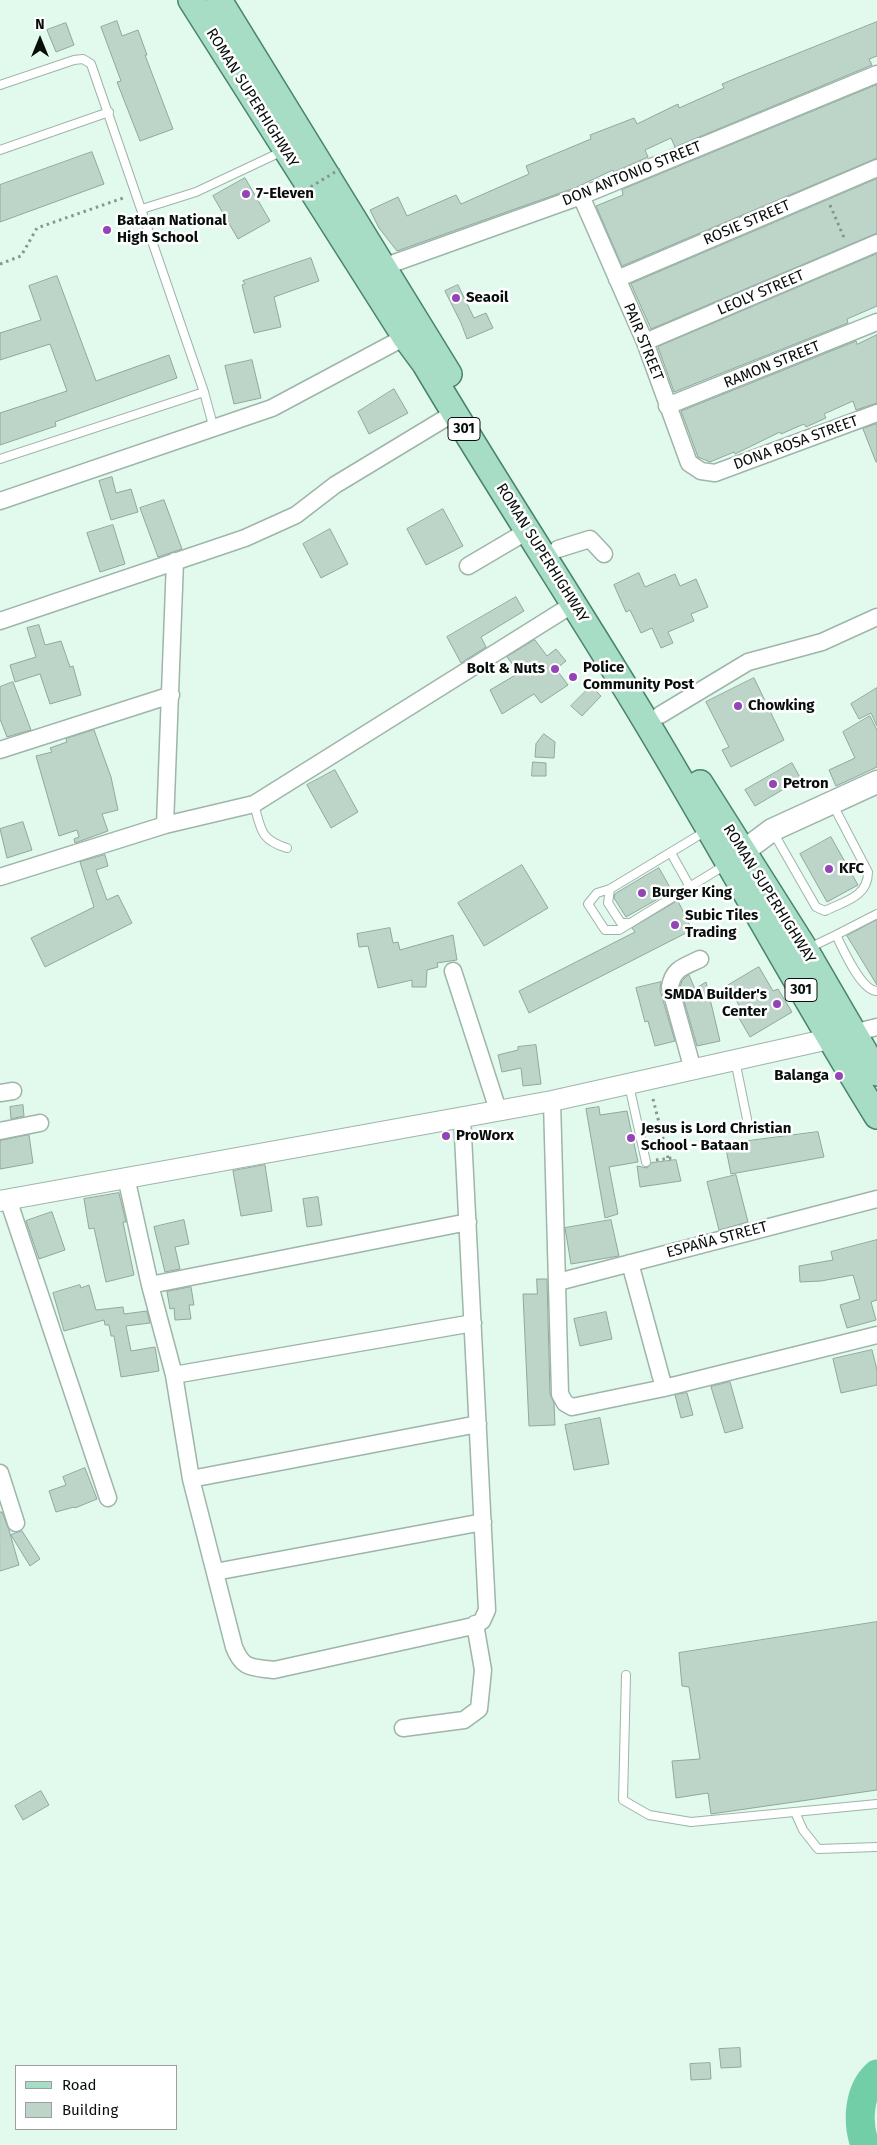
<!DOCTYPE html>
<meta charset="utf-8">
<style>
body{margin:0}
#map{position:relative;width:877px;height:2145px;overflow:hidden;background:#e1faed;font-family:"Fira Sans",sans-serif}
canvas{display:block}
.legend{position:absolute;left:15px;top:2065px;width:162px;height:65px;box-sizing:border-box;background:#fff;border:1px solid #9c9f9d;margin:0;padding:6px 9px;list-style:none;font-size:15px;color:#070e0b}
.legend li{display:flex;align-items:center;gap:10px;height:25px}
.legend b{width:25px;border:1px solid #9c9f9d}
.north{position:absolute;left:15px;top:15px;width:50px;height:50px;-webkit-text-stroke:4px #fff;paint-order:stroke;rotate:0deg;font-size:14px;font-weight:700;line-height:20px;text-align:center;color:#070e0b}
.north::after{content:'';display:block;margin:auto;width:18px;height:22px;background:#070e0b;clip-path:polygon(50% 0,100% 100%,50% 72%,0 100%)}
</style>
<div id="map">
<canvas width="877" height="2145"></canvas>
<ul class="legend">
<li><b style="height:6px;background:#a7dcc5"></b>Road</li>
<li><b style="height:14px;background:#bdd5c9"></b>Building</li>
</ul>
<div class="north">N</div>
</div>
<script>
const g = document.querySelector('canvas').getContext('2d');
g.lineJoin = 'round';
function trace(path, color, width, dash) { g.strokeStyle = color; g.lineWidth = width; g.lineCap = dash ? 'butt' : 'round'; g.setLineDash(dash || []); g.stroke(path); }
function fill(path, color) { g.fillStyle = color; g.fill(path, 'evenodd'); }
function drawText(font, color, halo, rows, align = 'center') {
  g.font = font + ' "Fira Sans",sans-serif'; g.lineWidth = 5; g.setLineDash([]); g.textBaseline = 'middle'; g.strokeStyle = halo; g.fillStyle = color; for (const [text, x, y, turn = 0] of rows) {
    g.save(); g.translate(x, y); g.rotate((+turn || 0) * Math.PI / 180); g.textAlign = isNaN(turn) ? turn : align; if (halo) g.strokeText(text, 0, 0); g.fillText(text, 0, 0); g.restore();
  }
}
trace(new Path2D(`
 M865,2145C857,2123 858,2091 877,2074`), '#72cea6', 29);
const building = new Path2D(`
 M117,21L122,36L138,30L147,55H145L173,129L140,141L117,82L121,81L101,27Z
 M877,22V56L869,59L872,65L675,147L671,138L645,150L648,157L614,172L613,170L577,187L397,251L379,228L370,210L398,197L407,216L456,195L461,204L529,174L526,166L591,139L590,135L634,118L637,124L678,104L679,108L724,88L722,84L746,74Z
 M66,23L74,45L56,52L47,30Z
 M877,85V158L622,266L596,206L623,195L622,190Z
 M92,152L104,184L0,222V185Z
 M245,178L270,221L238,239L213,196Z
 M877,179V233L651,329L631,284Z
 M877,254V306L847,319L848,323L674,392L658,347Z
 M311,258L319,281L274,297L281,327L254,333L242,285L245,284L243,281Z
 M57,276L96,381L169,355L177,378L55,422L56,426L0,445V413L67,391L50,344L0,360V333L41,320L29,286Z
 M458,285L474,318L486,313L493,328L467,339L461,323L445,291Z
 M877,335V403L856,410L853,401L824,414L826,418L806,427L804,424L781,434L780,432L735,454L734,452L710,462L698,457L681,411L856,341L857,344Z
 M252,360L261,398L234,404L225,366Z
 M394,389L408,413L369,434L358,412Z
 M877,424V462H876L863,429Z
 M112,477L116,493L131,489L138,512L111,520L99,481Z
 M164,500L182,549L158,557L140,508Z
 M443,509L463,546L426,565L407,529Z
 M113,525L125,564L100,572L87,533Z
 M330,529L348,564L321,578L303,544Z
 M639,573L645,587L675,574L680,586L696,579L708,607L691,614L694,621L668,632L673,643L661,648L652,628L641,633L630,610L626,612L614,585Z
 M516,597L524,611L481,637L486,647L461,663L447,637Z
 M39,625L45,645L61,641L70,667L73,666L81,695L50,704L40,674L15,682L10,665L36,657L27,628Z
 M535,640L547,656L556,649L566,661L556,669L568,685L541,703L534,694L502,714L490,690L519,673L507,657Z
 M754,678L784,740L731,767L722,750L729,747L706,702Z
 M13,682L31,730L7,737L0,719V687Z
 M591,686L601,696L582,716L571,706Z
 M877,688V726L871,713L859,719L851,704Z
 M870,716L877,730V767L836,786L829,770L855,758L843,732Z
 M94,730L111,777L118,810L102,814L108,831L75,843L74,839L79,837L77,830L59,836L36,756L52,752L50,748L67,742L66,739Z
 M544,734L555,742L554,758L535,757L536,744Z
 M533,762L546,763V776H532Z
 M792,763L801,779L755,806L745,790Z
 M335,770L358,812L331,828L307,785Z
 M23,822L32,850L7,858L0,829Z
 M831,837L858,885L827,902L800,854Z
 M105,855L108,866L96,870L107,900L118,895L132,923L45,967L31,938L94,907L80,862Z
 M522,865L548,908L484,946L458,903Z
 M659,868L672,891L626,917L614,898L615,894Z
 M678,901L692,930L529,1013L519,991L635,932L632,928Z
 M877,920V985L847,936Z
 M390,928L393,943L398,942L400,950L453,935L457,960L437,963L438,967L427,970L426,987H412V980L378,988L368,946L359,947L357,934Z
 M759,967L773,991L778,989L792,1012L750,1037L736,1013L742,1010L727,986Z
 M689,975L695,989L706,982L720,1041L697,1046L680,987L682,981Z
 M661,982L660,990L675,1041L655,1046L648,1021L645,1022L636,988Z
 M536,1045L541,1084L523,1086L521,1068L502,1072L498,1055L518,1050V1047Z
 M23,1105L24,1116L11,1119L10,1107Z
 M599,1107L600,1115L627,1111L638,1162L609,1167L618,1214L605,1218L586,1109Z
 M818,1132L824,1157L731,1174L725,1144Z
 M29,1135L33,1163L0,1169V1141Z
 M676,1160L681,1181L640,1187L637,1166L647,1168L651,1163Z
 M265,1165L272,1211L241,1216L233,1171Z
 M736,1175L748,1222L719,1230L707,1182Z
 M119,1193L126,1222H123L134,1275L106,1282L94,1228L89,1229L84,1199Z
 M318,1197L322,1225L307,1227L303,1199Z
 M52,1212L65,1250L39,1259L26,1221Z
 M184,1220L189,1244L175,1247L180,1269L165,1272L154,1227Z
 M611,1220L619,1256L571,1264L565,1228Z
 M877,1240V1300L871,1302L876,1320L847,1328L840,1305L860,1299L853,1275L821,1281L800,1282L799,1266L833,1260L831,1252Z
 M537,1279H547L550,1394L554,1403L555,1425L529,1426L523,1294H537Z
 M80,1285L81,1288L89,1285L96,1310L123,1307L124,1314L147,1311L150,1323L126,1326L131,1351L155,1347L159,1371L121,1377L114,1336H111L109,1325H105L104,1320L64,1331L53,1293Z
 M191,1287L194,1305H189L191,1319L175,1320L174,1308L170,1309L167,1292Z
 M606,1312L612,1339L580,1346L574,1319Z
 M872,1350L877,1370V1385L841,1393L833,1359Z
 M730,1382L743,1428L725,1433L711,1387Z
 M687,1393L693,1415L681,1418L675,1395Z
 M600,1418L609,1464L574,1470L565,1425Z
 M85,1468L97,1499L75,1508L74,1507L56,1512L49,1491L66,1485L63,1477Z
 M0,1512H2L9,1530L19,1565L0,1571Z
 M22,1531L40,1559L30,1566L11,1535Z
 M877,1622V1790L711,1814L708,1793L676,1798L672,1761L700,1759L689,1687L682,1686L679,1653Z
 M41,1791L49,1805L23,1820L15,1806Z
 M740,2048L741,2067L721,2068L719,2049Z
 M710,2063L711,2079L691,2080L690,2064Z`);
fill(building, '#bdd5c9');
trace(building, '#90a79c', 1);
const service = new Path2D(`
 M0,85L74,60L83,59L91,64L204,392
 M0,150L109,112
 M142,209L196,192L283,151
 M0,459L204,392L214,429
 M254,804C261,829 260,840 287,848
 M706,831L610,889L597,893L588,904L605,930H619L727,864
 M773,832L816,907L825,911C845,901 868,897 868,872L833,805
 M671,853L690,887
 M610,889L608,903L621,923H627
 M836,935L877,914
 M809,948L836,935C843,949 861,991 877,991
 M735,1060L748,1124
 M629,1085L646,1162
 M626,1675L623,1800L649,1815L691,1822L877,1804
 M795,1812L803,1830L818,1849L877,1847`);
const minor = new Path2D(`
 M581,196L645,342L689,463L701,471L715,473L877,413
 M383,267L581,196L877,74
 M617,279L877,168
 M645,342L877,243
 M667,406L877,322
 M0,501L272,408L405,337
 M558,549L590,539L604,554
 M468,566L529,530
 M0,621L245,538L296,515L335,485L454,413
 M660,715L748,662L822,642L877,617
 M0,750L171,695
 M165,825L175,561
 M0,877L165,825L254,804L575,603
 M453,971L498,1110
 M845,1035L877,1027
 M693,1070L670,987C673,968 684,967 700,959
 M0,1093L13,1091
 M552,1101L560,1394L565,1403L572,1407L664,1388L877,1335
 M0,1131L40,1123
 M126,1177L150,1285L174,1375L191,1479L234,1647C243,1670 252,1667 274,1670L473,1626L482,1621L487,1610L462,1116
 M8,1199L108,1498
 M630,1263L664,1388
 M558,1282L877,1199
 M150,1285L468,1222
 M174,1375L473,1323
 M0,1473L16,1523
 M191,1479L478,1424
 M215,1572L483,1522
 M403,1728L464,1720L479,1709L483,1670L475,1624`);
const tertiary = new Path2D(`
 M0,1201L552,1101L829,1039`);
const secondary = new Path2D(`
 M729,862L772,830L877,782`);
const primary = new Path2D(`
 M191,0L405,337L425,364C496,484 573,600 645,720C724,851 796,986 877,1116
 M219,0L449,374
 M700,783L805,949L877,1073`);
trace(service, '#9eb5a9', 10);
trace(minor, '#9eb5a9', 19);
trace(tertiary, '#9eb5a9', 22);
trace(secondary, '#9eb5a9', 25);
trace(primary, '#49846b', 28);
trace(new Path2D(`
 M830,205L845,240
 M0,264L21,256L37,228L126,197
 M653,1099L668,1158
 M656,1160L672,1158`), '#84968d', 3, [2.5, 4]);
trace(service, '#fff', 8);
trace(minor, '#fff', 16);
trace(tertiary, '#fff', 20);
trace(secondary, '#fff', 22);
trace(primary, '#a7dcc5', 25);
trace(new Path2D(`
 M294,197L340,169`), '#84968d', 3, [2.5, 4]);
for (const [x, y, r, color] of [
 [246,194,5,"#9345b5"],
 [107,230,5,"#9345b5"],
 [456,298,5,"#9345b5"],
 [555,669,5,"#9345b5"],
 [573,677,5,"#9345b5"],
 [738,706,5,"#9345b5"],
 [773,784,5,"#9345b5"],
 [829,869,5,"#9345b5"],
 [642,893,5,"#9345b5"],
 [675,925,5,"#9345b5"],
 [777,1004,5,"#9345b5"],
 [839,1076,5,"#9345b5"],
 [446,1136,5,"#9345b5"],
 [631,1138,5,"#9345b5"]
]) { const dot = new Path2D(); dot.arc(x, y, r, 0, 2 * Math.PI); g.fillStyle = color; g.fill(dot); trace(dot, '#fff', 2); }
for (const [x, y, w] of [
 [464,429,32],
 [801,990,32]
]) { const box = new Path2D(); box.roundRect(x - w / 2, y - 11.5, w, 23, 4); g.fillStyle = '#fff'; g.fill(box); trace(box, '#070e0b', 1); }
drawText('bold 14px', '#070e0b', null, [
 ["301",464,429],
 ["301",801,990]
]);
drawText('15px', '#070e0b', '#fff', [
 ["ROMAN SUPERHIGHWAY",252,98,58],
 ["DON ANTONIO STREET",632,174,-22],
 ["ROSIE STREET",747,223,-23],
 ["LEOLY STREET",761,293,-23],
 ["PAIR STREET",643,342,68],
 ["RAMON STREET",772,365,-22],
 ["DONA ROSA STREET",796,443,-20],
 ["ROMAN SUPERHIGHWAY",542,553,58],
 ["ROMAN SUPERHIGHWAY",769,894,58],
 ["ESPAÑA STREET",717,1240,-15]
]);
drawText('bold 15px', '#070e0b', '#fff', [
 ["7-Eleven",256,194],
 ["Bataan National",117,221],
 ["High School",117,238],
 ["Seaoil",466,298],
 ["Police",583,668],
 ["Community Post",583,685],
 ["Bolt & Nuts",545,669,"right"],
 ["Chowking",748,706],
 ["Petron",783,784],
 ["KFC",839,869],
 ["Burger King",652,893],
 ["Subic Tiles",685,916],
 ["Trading",685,933],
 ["SMDA Builder's",767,995,"right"],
 ["Center",767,1012,"right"],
 ["Balanga",829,1076,"right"],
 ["Jesus is Lord Christian",641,1129],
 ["School - Bataan",641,1146],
 ["ProWorx",456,1136]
], 'left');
</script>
